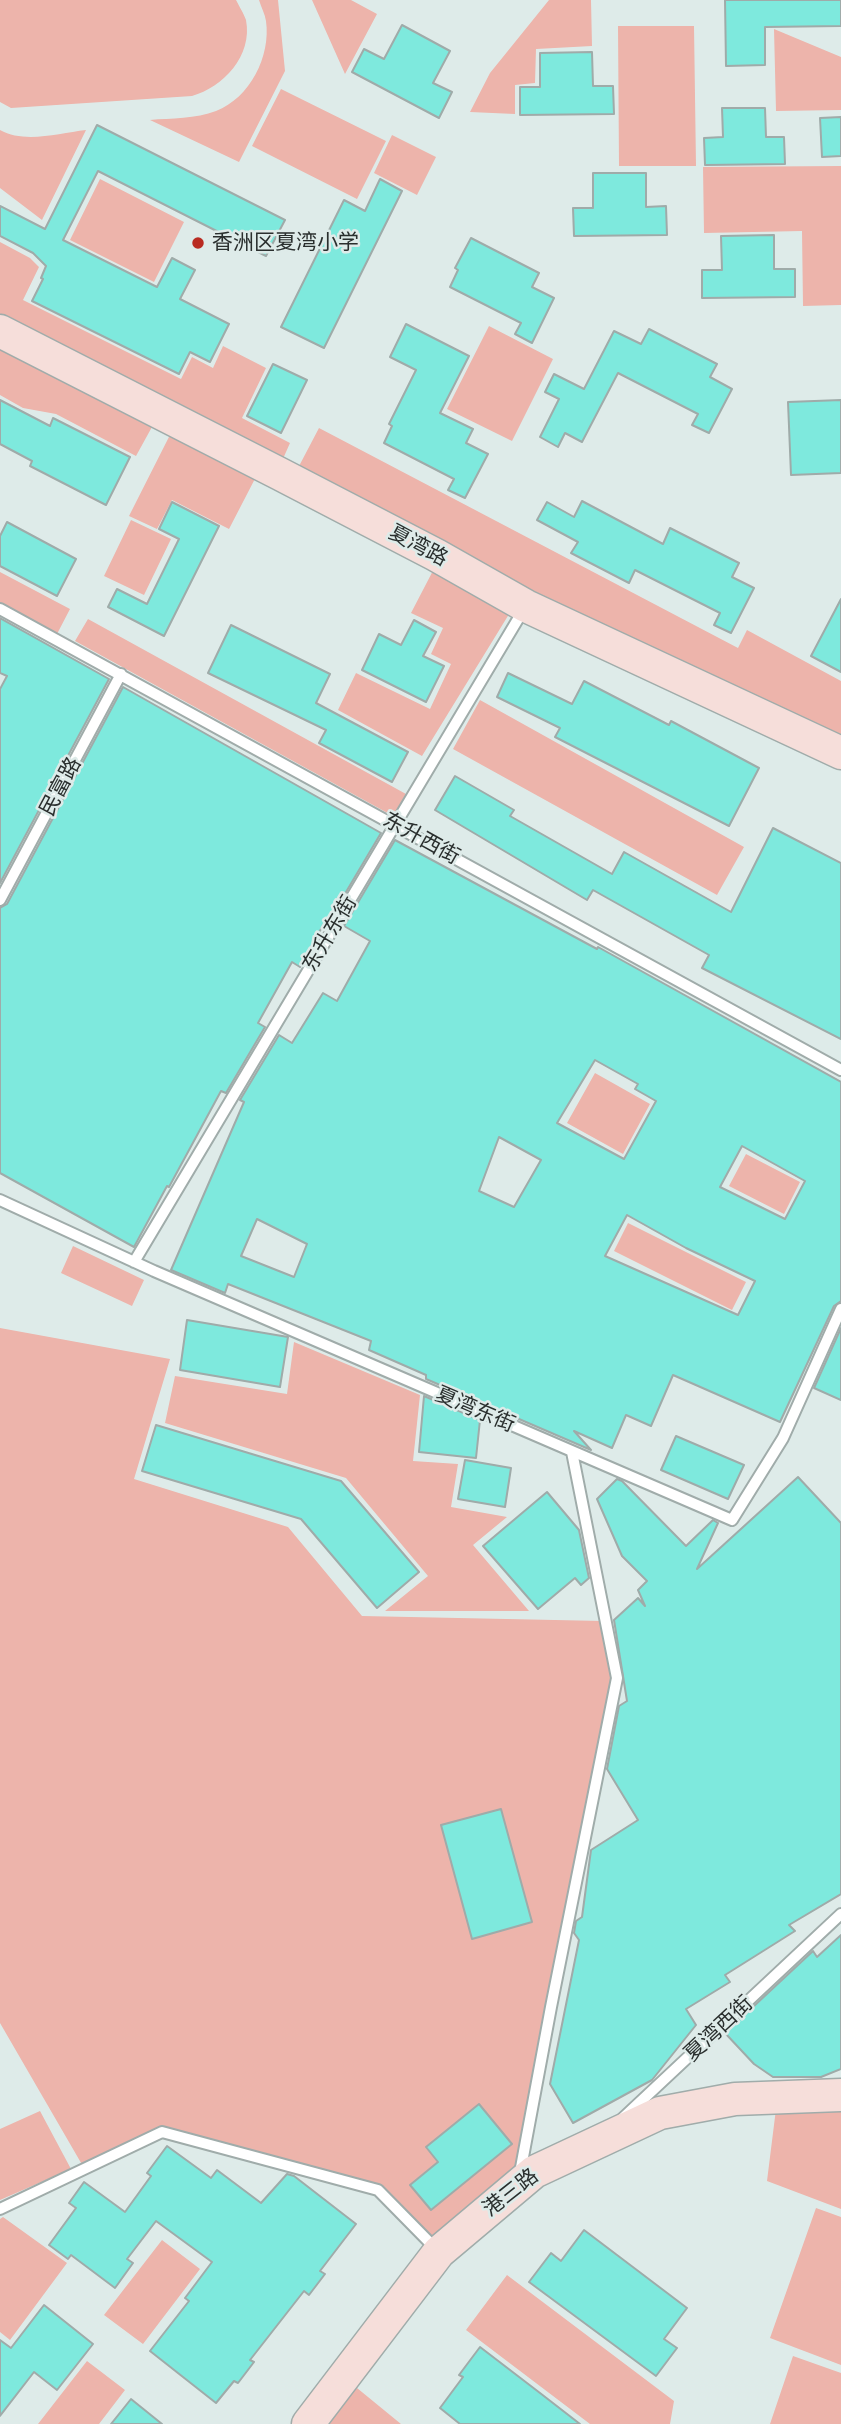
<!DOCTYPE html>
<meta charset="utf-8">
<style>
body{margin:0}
canvas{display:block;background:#deebe9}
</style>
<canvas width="841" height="2424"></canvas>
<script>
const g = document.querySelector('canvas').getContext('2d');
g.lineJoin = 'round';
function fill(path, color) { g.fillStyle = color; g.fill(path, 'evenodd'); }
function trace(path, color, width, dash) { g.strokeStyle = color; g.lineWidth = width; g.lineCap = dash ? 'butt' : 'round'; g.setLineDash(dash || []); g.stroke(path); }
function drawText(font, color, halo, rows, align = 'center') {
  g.font = font + ' "Libre Baskerville","Noto Sans SC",serif'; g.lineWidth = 5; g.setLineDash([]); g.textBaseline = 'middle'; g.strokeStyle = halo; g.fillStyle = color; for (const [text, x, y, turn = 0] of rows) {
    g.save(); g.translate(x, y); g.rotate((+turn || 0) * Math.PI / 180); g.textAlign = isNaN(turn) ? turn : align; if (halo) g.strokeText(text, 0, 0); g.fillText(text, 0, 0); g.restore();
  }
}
fill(new Path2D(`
 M0,0H236C239,6 244,14 246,20C253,56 223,87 192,96L11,108L0,102Z
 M259,0H278L285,71L239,162L150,120C171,118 196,119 216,111C250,98 271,56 266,21C265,14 261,7 259,0Z
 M312,0H351L377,14L345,74Z
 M549,0H591L592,46L536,49L535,83L515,85V114L470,112L490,73Z
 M618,26H694L696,166H619Z
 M774,29L841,57V110L776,111Z
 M281,89L386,141L357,199L252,146Z
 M0,130C25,144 59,133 86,130L42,220L0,188Z
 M392,135L436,157L417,195L374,173Z
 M841,166V305L803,306L802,231L704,233L703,167Z
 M100,179L184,222L154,282L70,240Z
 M0,242L30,258L39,267L23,300L181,379L192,357L213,368L223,346L266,368L242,418L290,443L282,461L0,325Z
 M489,326L553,359L512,441L447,409Z
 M0,340L158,416L136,456L56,414L23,408L0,395Z
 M174,427L259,471L229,529L172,500L157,529L129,516Z
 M319,428L738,648L747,630L841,681V744L528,595L298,468Z
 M131,520L171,539L144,595L104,576Z
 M437,563L514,606L422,756L338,710L356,673L430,709L451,664L431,654L443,628L411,613Z
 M0,572L70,609L57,634L0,603Z
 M88,619L406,794L393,816L75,641Z
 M480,700L744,847L717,895L453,749Z
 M595,1073L650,1104L623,1154L567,1123Z
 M746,1154L800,1182L784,1214L729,1186Z
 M628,1223L746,1282L732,1310L614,1251Z
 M73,1246L144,1280L132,1306L61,1273Z
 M0,1328L170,1359L134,1479L288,1527L362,1616L603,1621L615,1678L517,2186L439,2251L379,2189L162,2132L84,2168L0,2023Z
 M294,1342L420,1395L413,1461L458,1464L451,1507L507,1517L473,1545L529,1611H385L428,1576L346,1478L165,1423L175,1376L287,1394Z
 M841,2107V2209L767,2181L776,2109Z
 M40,2111L71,2169L0,2200V2129Z
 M816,2208L841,2217V2365L770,2338Z
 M3,2217L67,2263L10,2340L0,2332V2219Z
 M162,2240L200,2269L143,2344L104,2315Z
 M507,2275L674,2401L670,2424H590L466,2330Z
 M793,2356L841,2373V2424H770Z
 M87,2361L125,2390L99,2424H38Z
 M346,2379L401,2424H310Z`), '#edb4ab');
const building = new Path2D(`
 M725,0H841V26L765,27V65L726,66Z
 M402,25L450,51L433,83L452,92L439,118L352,72L364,49L384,59Z
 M592,52L593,86H613L614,114L520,115V87H540V53Z
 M722,108H765L766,137H784L785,164L705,165L704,138L723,137Z
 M841,117V156L822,157L820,118Z
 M97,125L285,220L266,256L98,171L63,240L157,287L172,258L195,270L180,299L229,324L210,362L190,352L179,374L32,301L43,279L41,278L46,266L33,253L0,236V206L45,229Z
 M593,173H646V207L666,206L667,235L574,236L573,208H593Z
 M380,179L402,191L324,348L281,327L344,200L365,211Z
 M774,235V269H795V297L702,298V270H722L721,236Z
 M471,238L539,273L532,287L554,298L532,343L515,334L521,323L450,287L458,270L455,268Z
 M406,324L469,356L440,413L473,429L466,443L488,454L465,498L448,490L454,479L384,443L392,426L389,424L416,370L390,357Z
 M649,329L717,364L710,377L732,389L709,433L692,425L698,414L618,373L582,442L565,433L558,447L540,437L559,399L545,392L554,374L584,389L614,331L641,344Z
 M273,364L307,380L281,433L247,416Z
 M0,400L50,426L53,418L130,457L106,505L30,466L32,461L0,444Z
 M841,400V473L791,475L788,402Z
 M582,501L663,544L670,528L739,563L732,577L754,588L731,633L714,625L720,613L635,570L629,583L571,553L578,542L537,520L547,502L574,517Z
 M172,502L219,526L164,636L108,607L117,589L147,604L179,539L159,529Z
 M7,522L76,559L57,596L0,566V536Z
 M841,599V672L811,656Z
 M0,618L109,679L0,883V689L7,676L0,673Z
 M414,620L436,632L423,656L444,666L426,702L362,670L379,634L401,645Z
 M231,625L330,674L316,703L408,752L392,782L319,743L326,730L208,673Z
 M508,673L572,704L584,681L669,725L671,721L759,768L729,826L555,737L560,728L497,697Z
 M123,687L381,833L330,919L327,918L300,967L292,962L258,1023L265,1027L226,1093L221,1091L169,1187L167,1186L134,1247L0,1173V908L7,904Z
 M455,776L514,810L510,816L612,874L624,852L731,912L773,828L841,863V1039L702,968L709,955L593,890L587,900L435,810Z
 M395,840L597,949L598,947L841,1082V1301L834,1306L780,1422L673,1375L651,1426L626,1415L612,1448L574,1431L591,1450L426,1379V1375L369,1350L371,1341L228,1284L225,1293L171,1270L244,1102L240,1100L279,1035L292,1043L323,993L337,1001L370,941L344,926ZM595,1060L638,1084L635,1089L656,1101L624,1159L557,1123ZM499,1137L541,1160L514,1207L479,1191ZM742,1146L805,1181L785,1219L720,1187ZM627,1215L686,1248L755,1281L738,1315L605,1256ZM257,1219L307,1244L294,1277L241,1256Z
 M187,1320L288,1337L280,1387L180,1370Z
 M841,1328V1400L814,1388Z
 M424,1396L480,1420L476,1458L419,1452Z
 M156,1425L341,1481L419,1572L377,1608L301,1519L142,1471Z
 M676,1436L744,1465L728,1499L661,1470Z
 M465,1460L511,1468L505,1507L458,1499Z
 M798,1477L841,1523V1894L789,1925L795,1931L725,1975L730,1982L686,2009L696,2025L652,2080L573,2123L550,2084L579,1940L574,1933L576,1921L582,1917L591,1850L638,1820L607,1769L619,1706L627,1701L614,1620L638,1598L645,1606L638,1590L647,1581L622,1556L597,1499L617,1479L622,1481L686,1546L713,1520L718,1523L697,1569Z
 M547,1492L579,1530L589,1578L581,1585L575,1578L538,1609L483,1546Z
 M501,1809L532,1922L472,1939L441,1825Z
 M841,1935V2069L821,2077H773L754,2064L725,2033L813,1951L817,1957Z
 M479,2104L512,2144L431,2210L410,2185L438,2162L426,2147Z
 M167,2146L211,2178L217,2170L261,2203L287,2174L294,2176L356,2224L320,2271L325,2274L309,2295L304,2291L250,2360L254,2362L238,2383L234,2381L216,2403L150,2351L189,2301L185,2298L212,2262L156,2221L127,2259L133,2263L115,2288L71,2255L68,2259L49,2245L76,2208L69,2203L84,2182L125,2212L151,2176L147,2173Z
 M584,2230L687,2308L664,2339L677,2348L656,2376L529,2282L551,2253L561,2261Z
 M44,2305L93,2344L57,2390L34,2372L0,2416V2340L11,2348Z
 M480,2347L540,2393L580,2424H460L440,2408L463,2377L459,2375Z
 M131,2399L162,2424H111Z`);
fill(building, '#7ee9dd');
trace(building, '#9faba9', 2);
const lane = new Path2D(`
 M0,609L841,1070
 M0,900L121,674
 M0,1200L154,1271L732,1520L783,1438L841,1309
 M134,1262L524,609
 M623,2118L841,1914
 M520,2173L551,2007L617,1678L572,1452
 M0,2209L162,2132L378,2190L437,2250`);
const secondary = new Path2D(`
 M0,331L280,474L436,555L526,606L841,753
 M308,2424L439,2252L534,2172L660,2113L735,2099L841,2095`);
trace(lane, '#a0acaa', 14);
trace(secondary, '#a0acaa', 35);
trace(lane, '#fff', 10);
trace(secondary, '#f6deda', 32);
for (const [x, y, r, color] of [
 [198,243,7,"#b92b21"]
]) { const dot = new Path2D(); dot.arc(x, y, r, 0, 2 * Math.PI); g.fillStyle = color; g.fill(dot); trace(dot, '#deebe9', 2.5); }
drawText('21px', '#2a2f2e', '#deebe9', [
 ["香洲区夏湾小学",212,243]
], 'left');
drawText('21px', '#2a2f2e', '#deebe9', [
 ["夏湾路",418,546,28],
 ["民富路",61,787,-62],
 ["东升西街",421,839,29],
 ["东升东街",330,934,-59],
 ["夏湾东街",475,1410,23],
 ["夏湾西街",719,2029,-43],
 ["港三路",511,2193,-38]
]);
</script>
